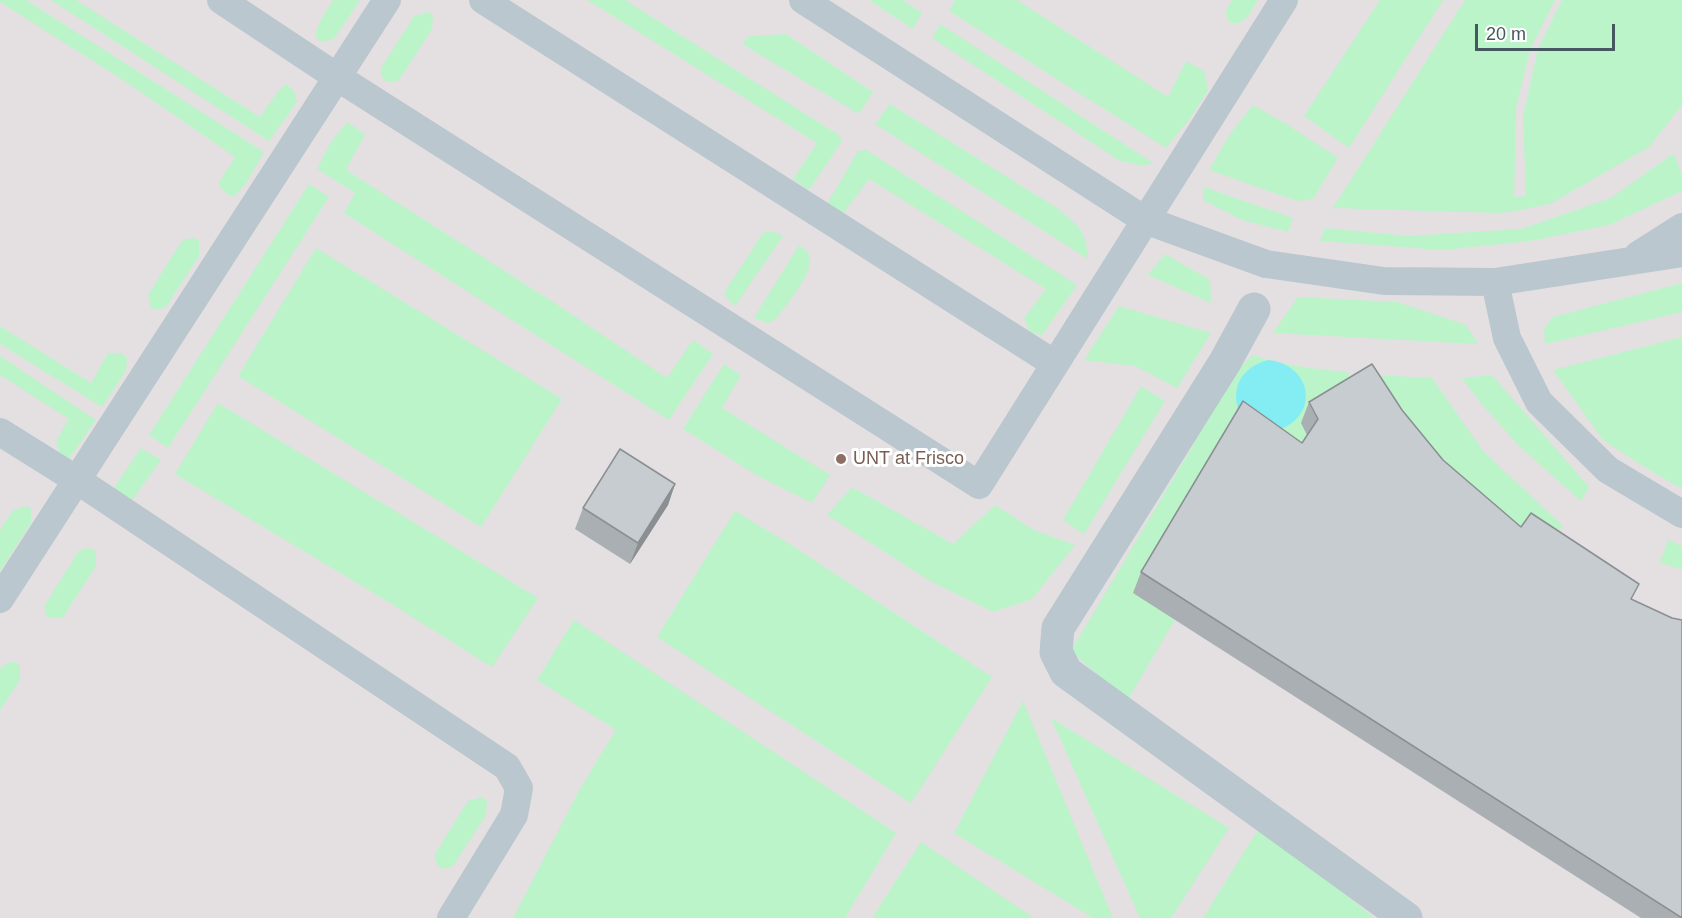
<!DOCTYPE html>
<style>
body{margin:0}
#map{position:relative;width:1682px;height:918px;overflow:hidden;background:#f2f0f0;font-family:Arial,sans-serif}
canvas{display:block}
.scale{position:absolute;left:1475px;top:24px;width:140px;height:27px;box-sizing:border-box;border:3px solid #46575f;border-top:0;padding-left:8px;font-size:18px;line-height:21px;white-space:nowrap;color:#46575f;-webkit-text-stroke:4px #fff;paint-order:stroke}
</style>
<div id="map">
<canvas width="1682" height="918"></canvas>
<div class="scale">20 m</div>
</div>
<script>
const g = document.querySelector('canvas').getContext('2d');
g.lineJoin = 'round';
function fill(path, color) { g.fillStyle = color; g.fill(path, 'evenodd'); }
function trace(path, color, width, dash) { g.strokeStyle = color; g.lineWidth = width; g.lineCap = dash ? 'butt' : 'round'; g.setLineDash(dash || []); g.stroke(path); }
function drawText(font, color, halo, rows, align = 'center') {
  g.font = font + ' Arial,sans-serif'; g.lineWidth = 6; g.setLineDash([]); g.textBaseline = 'middle'; g.strokeStyle = halo; g.fillStyle = color; for (const [text, x, y, turn = 0] of rows) {
    g.save(); g.translate(x, y); g.rotate((+turn || 0) * Math.PI / 180); g.textAlign = isNaN(turn) ? turn : align; if (halo) g.strokeText(text, 0, 0); g.fillText(text, 0, 0); g.restore();
  }
}
fill(new Path2D(`
 M0,0H1682V918H0Z`), '#e4e0e2');
fill(new Path2D(`
 M0,0H26L264,152L245,185L233,197L227,194L218,184L235,157L126,82L0,2Z
 M51,0H76L260,117L279,90L286,84L294,90L297,102L269,141Z
 M333,0H360L334,39C298,50 326,12 333,0Z
 M587,0H625L839,135L842,141L809,190L793,179L817,143Z
 M869,0H903L922,13L913,29Z
 M955,0H1017L1168,97L1186,61L1204,71L1208,90L1191,117L1166,148L949,11Z
 M1232,0H1258C1251,11 1245,28 1229,22C1224,13 1226,9 1232,0Z
 M1380,0H1443L1349,148L1304,116Z
 M1465,0H1555L1530,50L1516,108L1514,197L1526,196L1523,117L1538,49L1562,0H1682V105L1649,147L1550,204L1514,211L1499,213L1333,208Z
 M428,12L433,15L432,29L399,80C387,84 380,81 381,68L414,16Z
 M940,24L1153,163L1143,166L1120,161L932,38Z
 M786,34L873,92L859,114L742,44L749,36Z
 M890,104L1057,208C1079,226 1086,230 1088,259L875,124Z
 M1253,105L1288,125L1338,158L1313,199L1297,201L1209,170L1230,134Z
 M347,122L365,134L346,170L553,302L667,378L693,340L713,354L669,420L344,213L355,193L317,169L331,142Z
 M866,150L1077,285L1042,335L1030,332L1024,318L1046,289L869,179L842,215L827,204L858,151Z
 M1674,153L1682,176V191L1609,225L1530,241L1443,250L1320,241L1325,228L1408,236L1521,229L1611,198Z
 M309,184L329,197L168,448L149,435Z
 M1204,187L1293,218L1288,232L1242,220L1203,200Z
 M772,231L783,236L735,306L724,295L727,288L763,233Z
 M195,238L199,241V256L166,307L156,310L151,308L148,295L181,242L186,239Z
 M799,245C805,250 810,252 810,260C811,276 785,306 776,319L768,323L754,318Z
 M316,248L562,399L481,527L238,376Z
 M1165,254L1210,280L1211,303L1148,275Z
 M1682,283V312L1545,344L1544,329L1553,317Z
 M1298,297L1397,302L1466,325L1478,344L1273,333Z
 M1119,306L1211,333L1177,388L1135,366L1084,360Z
 M0,326L91,383L108,353H121L127,358L126,371L102,407L0,344Z
 M1682,337V489L1643,466L1603,440L1553,370Z
 M1252,355C1283,365 1315,369 1348,372L1353,392L1310,440L1248,496L1127,701L1071,651L1192,447L1228,382Z
 M0,356L96,420L69,459H61L56,441L69,419L0,375Z
 M724,364L741,375L722,408L830,475L812,503L758,476L683,429Z
 M1374,375L1432,378L1483,451L1563,526L1551,540L1524,534L1435,481Z
 M1492,375L1589,487L1581,501L1519,446L1479,401L1462,378Z
 M1141,386L1165,401L1084,534L1063,520Z
 M218,403L538,598L492,667L377,595L175,474Z
 M141,448L161,460L130,503L112,491Z
 M852,487L953,544L995,505L1034,530L1075,545L1032,599L993,612L930,581L827,515Z
 M27,506L31,509V523L0,571V530L13,510Z
 M735,511L788,543L992,677L911,803L657,637Z
 M1668,540L1682,546V570L1660,562Z
 M91,548L96,552V566L63,617C51,620 43,618 45,605L78,552L83,549Z
 M574,620L896,833L845,918H513L580,789L616,730L537,680Z
 M15,662L20,666V680L0,710V669L6,663Z
 M1023,701L1113,918H1093L954,833Z
 M1051,718L1229,828L1171,918H1140Z
 M482,797L487,801L486,815L453,866L443,869L439,867L435,860V854L468,801Z
 M1261,825L1374,918H1203Z
 M921,842L1034,918H872Z`), '#bbf4c9');
fill(new Path2D(`
 M1268,360C1311,364 1321,414 1279,430L1239,412C1230,387 1242,367 1268,360Z`), '#84edf4');
trace(new Path2D(`
 M221,0L337,77L979,485L1284,0
 M483,0L1055,364
 M803,0L1145,220L1266,264L1384,281L1495,282L1682,253
 M1638,255L1682,227
 M1495,282L1507,338L1539,402L1608,470L1682,514
 M0,432L77,480L507,767L519,788L514,815L451,918
 M0,599L387,0`), '#bac7ce', 28);
trace(new Path2D(`
 M1254,309L1225,362L1058,628L1056,652L1066,672L1406,918`), '#bac7ce', 33);
fill(new Path2D(`
 M1309,402L1402,410L1443,460L1521,527L1633,600L1682,918H1641L1133,593L1141,572L1302,443L1307,435L1301,423Z
 M675,484L668,505L630,564L575,529L583,508Z`), '#aaafb3');
fill(new Path2D(`
 M675,484L668,505L630,564L638,543Z`), '#8b8f92');
const building = new Path2D(`
 M1372,364L1402,410L1443,460L1521,527L1531,513L1639,584L1631,599L1672,618L1682,620V918L1141,572L1243,401L1302,443L1318,419L1309,402Z
 M620,449L675,484L638,543L583,508Z`);
fill(building, '#c6ccd0');
trace(building, '#8b8f92', 1.5);
for (const [x, y, r, color] of [
 [841,459,6,"#8d6e63"]
]) { const dot = new Path2D(); dot.arc(x, y, r, 0, 2 * Math.PI); g.fillStyle = color; g.fill(dot); trace(dot, '#fff', 2); }
drawText('18px', '#785e54', '#fff', [
 ["UNT at Frisco",853,459]
], 'left');
</script>
